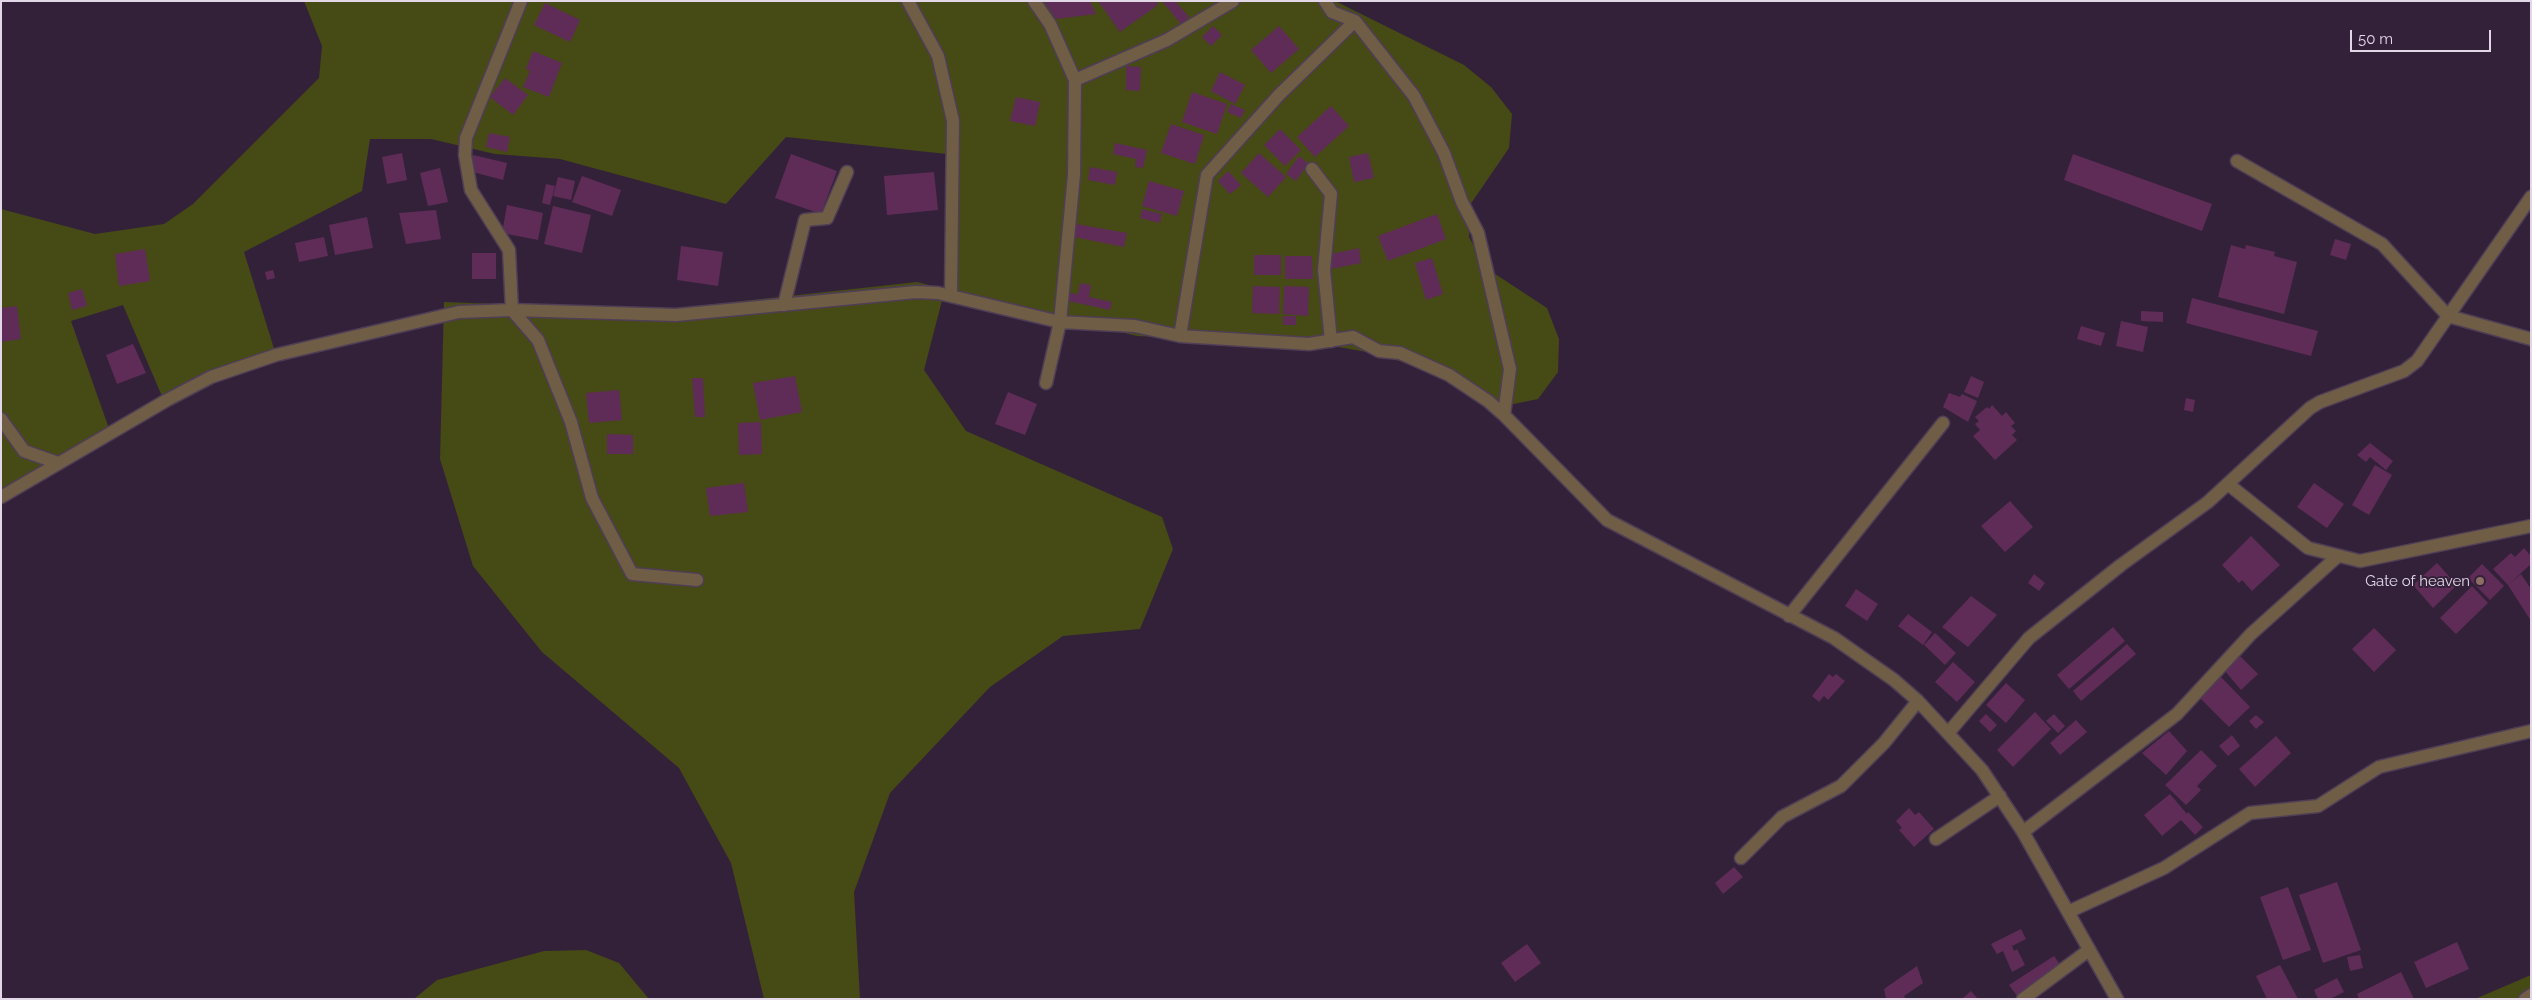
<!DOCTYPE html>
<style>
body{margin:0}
#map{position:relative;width:2532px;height:1000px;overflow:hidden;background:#33213a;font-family:Raleway,sans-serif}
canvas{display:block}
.frame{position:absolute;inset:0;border:2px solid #e2d7e7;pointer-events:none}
.scale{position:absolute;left:2350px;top:30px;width:141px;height:22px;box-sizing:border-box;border:2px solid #e2d7e7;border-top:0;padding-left:6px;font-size:15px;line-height:18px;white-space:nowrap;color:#e2d7e7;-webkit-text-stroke:4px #33213a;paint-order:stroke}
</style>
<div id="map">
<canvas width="2532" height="1000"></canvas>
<div class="frame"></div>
<div class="scale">50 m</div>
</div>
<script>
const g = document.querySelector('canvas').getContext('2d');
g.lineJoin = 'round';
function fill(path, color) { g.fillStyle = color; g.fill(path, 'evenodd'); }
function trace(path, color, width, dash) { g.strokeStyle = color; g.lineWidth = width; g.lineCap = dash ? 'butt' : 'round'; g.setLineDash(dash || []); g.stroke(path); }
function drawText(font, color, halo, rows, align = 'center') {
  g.font = font + ' Raleway,sans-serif'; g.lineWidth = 4; g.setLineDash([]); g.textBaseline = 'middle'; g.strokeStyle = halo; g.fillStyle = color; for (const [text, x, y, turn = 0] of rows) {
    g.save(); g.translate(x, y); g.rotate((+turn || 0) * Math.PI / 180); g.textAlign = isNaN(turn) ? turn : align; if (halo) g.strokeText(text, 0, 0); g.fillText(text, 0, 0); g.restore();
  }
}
fill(new Path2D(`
 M304,1H1335L1464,65L1491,87L1512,114L1509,148L1470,205L1469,237L1486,268L1547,308L1559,339L1558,372L1538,399L1504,406L1492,412L1455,383L1384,355L1321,344L1137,336L945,289L924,370L966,431L1162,517L1173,549L1140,629L1063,636L990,687L890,793L854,892L860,999H764L731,863L679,768L542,652L473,566L440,459L444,302L660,310L917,282L945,289L947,154L786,137L726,204L560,159L495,154L431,139H370L362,191L244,252L276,355L255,362L167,408L123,305L71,321L112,437L1,496V209L95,234L164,224L193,204L319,78L322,46Z
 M586,950L619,963L649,999H414L437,980L544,951Z
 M2531,975V999H2475Z`), '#464a15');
fill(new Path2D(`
 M1044,1H1090L1096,14L1056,19Z
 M1098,1H1156L1158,5L1120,32Z
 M1162,1H1175L1189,17L1181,24Z
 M545,3L580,20L570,42L534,25Z
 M1213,26L1222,35L1211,46L1202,37Z
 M1279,26L1299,49L1271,73L1251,50Z
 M533,51L562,63L549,97L523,87L530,71L526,69Z
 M1126,66L1141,67L1140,91L1126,90Z
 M1220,72L1245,85L1235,104L1211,91Z
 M505,78L528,95L513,115L490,97Z
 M1192,92L1227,104L1217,134L1182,122Z
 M1016,97L1040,102L1035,126L1010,121Z
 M1231,104L1245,110L1241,118L1227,112Z
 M1331,106L1349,126L1315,157L1297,137Z
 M1171,124L1204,135L1195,164L1161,153Z
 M1280,129L1301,150L1285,166L1264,145Z
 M489,133L510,137L507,152L486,147Z
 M1115,143L1147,150L1143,168L1135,167L1136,159L1113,154Z
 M402,153L407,180L387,184L382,157Z
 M1259,153L1286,177L1268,197L1241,173Z
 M1368,153L1374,178L1354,182L1349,157Z
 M791,154L837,171L821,214L775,198Z
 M2073,154L2212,204L2202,231L2064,180Z
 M473,155L507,163L503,180L469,171Z
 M1299,156L1308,163L1296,181L1286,174Z
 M1090,167L1117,172L1115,185L1088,180Z
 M440,168L448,202L428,206L420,173Z
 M1228,171L1241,185L1230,194L1218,181Z
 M934,172L938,210L887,215L884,176Z
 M582,176L621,190L612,216L572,202Z
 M558,177L575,181L571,200L553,196Z
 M1149,181L1184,191L1177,216L1142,206Z
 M546,184L555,186L550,205L542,203Z
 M507,205L543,213L538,240L502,233Z
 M553,206L591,215L582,253L544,244Z
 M1142,209L1162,214L1160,223L1140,218Z
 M436,210L441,239L406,244L399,213Z
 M1437,214L1446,239L1388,261L1378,236Z
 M367,217L373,248L335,255L329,225Z
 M1076,224L1127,233L1124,247L1074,237Z
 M324,237L328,256L299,262L295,243Z
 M2335,239L2351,244L2346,260L2330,255Z
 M2231,245L2245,249L2246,245L2275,252L2274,256L2297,262L2284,314L2218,297Z
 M681,246L723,252L718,286L677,280Z
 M1359,248L1361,263L1330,269L1327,255Z
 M145,249L150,281L119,286L115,254Z
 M472,253H496V279H472Z
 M1254,255H1281V275H1254Z
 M1285,256H1312L1313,279H1285Z
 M1432,258L1443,294L1426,300L1415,263Z
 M273,270L275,278L267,280L265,272Z
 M1080,283L1091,285L1089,297L1112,302L1110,310L1068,301L1070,293L1078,294Z
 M1253,286L1280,287L1279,314L1252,313Z
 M1284,286L1309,287L1308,316L1283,314Z
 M82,289L87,306L72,310L68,293Z
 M2192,298L2318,331L2311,356L2186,323Z
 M17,306L21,339L1,342V308Z
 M2141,311L2163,312V322L2141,321Z
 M1283,316H1296V325H1283Z
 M2121,321L2148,327L2143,352L2116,346Z
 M2081,326L2105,333L2101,346L2077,339Z
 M133,344L146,373L117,384L106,355Z
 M795,376L802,412L760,420L753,383Z
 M1971,376L1984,382L1978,398L1964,392Z
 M692,378H703L705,417H695Z
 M619,390L622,420L589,423L586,393Z
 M1008,392L1037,404L1025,435L995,424Z
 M1949,393L1960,397L1962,394L1977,401L1968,422L1943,407Z
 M2186,398L2195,400L2193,412L2184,410Z
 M1992,405L2002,416L2006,412L2015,423L2011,426L2016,431L2012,435L2017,440L1995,460L1973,436L1980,430L1975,424L1979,421L1975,417L1987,407L1989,409Z
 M761,422L762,454L739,455L738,423Z
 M607,434L633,435V454H607Z
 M2370,443L2393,461L2386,470L2370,457L2366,462L2357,455Z
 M2375,465L2392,475L2369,515L2352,505Z
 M744,483L748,512L710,516L706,488Z
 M2314,483L2344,504L2327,528L2297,507Z
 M2010,501L2033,527L2005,552L1981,526Z
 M2251,536L2280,565L2252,591L2242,580L2239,583L2222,565Z
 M2524,548L2531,556V564L2508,585L2493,569L2511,553L2515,557Z
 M2437,563L2457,585L2433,608L2413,585Z
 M2482,564L2504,586L2490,600L2468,578Z
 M2034,574L2045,583L2039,591L2028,583Z
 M2521,574L2531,589V621L2508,585Z
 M2472,586L2488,603L2456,634L2440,618Z
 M1856,589L1878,604L1867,621L1845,606Z
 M1971,596L1997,615L1968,647L1942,627Z
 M1908,614L1932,632L1923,645L1898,626Z
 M2113,627L2125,641L2069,689L2057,675Z
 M2374,628L2396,650L2374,672L2352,649Z
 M1935,633L1956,653L1945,665L1924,645Z
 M2127,644L2136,654L2081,701L2073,691Z
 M2240,656L2258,674L2241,690L2225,671Z
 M1953,662L1975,682L1957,702L1935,682Z
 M1829,674L1833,677L1836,674L1845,681L1828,700L1824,696L1819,702L1812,696Z
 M2220,676L2250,707L2229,727L2200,698Z
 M2006,683L2025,700L2006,723L1986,705Z
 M2035,712L2051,729L2013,767L1997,750Z
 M1986,714L1997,725L1990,732L1979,721Z
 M2054,714L2065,726L2058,733L2046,721Z
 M2256,715L2264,722L2256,729L2249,721Z
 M2076,720L2087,732L2060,755L2050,743Z
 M2169,731L2187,751L2166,775L2142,753Z
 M2232,735L2240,746L2228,756L2219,746Z
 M2276,736L2291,753L2255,787L2239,769Z
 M2201,750L2217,766L2197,786L2201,790L2186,805L2165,785Z
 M2170,794L2187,814L2188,812L2203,827L2195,835L2181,820L2162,836L2144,815Z
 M1909,808L1915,815L1919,812L1934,829L1914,847L1899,830L1902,828L1896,821Z
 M1734,867L1743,877L1723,894L1715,883Z
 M2337,882L2361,950L2323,963L2299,895Z
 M2288,887L2311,950L2283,960L2260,897Z
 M2021,929L2026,939L2012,946L2014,951L2017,949L2025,965L2012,972L2003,951L1997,954L1991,944Z
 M2457,942L2469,969L2426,988L2414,962Z
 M1527,944L1541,963L1515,982L1501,963Z
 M2360,955L2363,968L2350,971L2347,957Z
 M2054,956L2061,966L2017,996L2009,985Z
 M2280,965L2298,999H2267L2256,976Z
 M1917,966L1923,983L1904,996L1906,999H1886L1884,989Z
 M2401,972L2414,999H2359L2357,994Z
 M2337,978L2344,992L2330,999H2318L2314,990Z
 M1971,991L1978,999H1962Z`), '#5f2c57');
const minor = new Path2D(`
 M521,1L466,138L465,155L471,190L509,250L512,310L538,340L571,422L592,498L632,574L697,580
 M908,1L938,56L953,121L951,296
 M1034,1L1050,24L1075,80L1074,175L1060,322L1046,383
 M1325,1L1332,12L1355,21L1414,96L1444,153L1462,202L1478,233L1510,369L1504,415
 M1075,80L1167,40L1233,1
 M2237,161L2382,244L2448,316L2531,339
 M1312,169L1331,194L1324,270L1331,341
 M784,305L805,220L827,218L847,172
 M1180,336L1207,175L1279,95L1355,21
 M1,419L24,451L58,463
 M2228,484L2308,548L2360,561L2531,526
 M1,497L167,400L211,377L276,355L459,312L512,310L676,315L916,292L938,293L1060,322L1135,326L1180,336L1309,344L1353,337L1379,351L1400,353L1449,375L1488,401L1504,415L1607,520L1834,638L1894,680L1918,701L1982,770L2023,832L2117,999
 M1789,616L1943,423
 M1949,732L2029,638L2121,565L2208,502L2310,408L2320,402L2404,371L2417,361L2531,197
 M2023,832L2177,714L2251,634L2338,556
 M1936,839L2000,796
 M1741,858L1782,817L1841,786L1884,743L1918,701
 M2068,912L2164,868L2250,813L2318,806L2379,767L2531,731
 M2023,999L2089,950
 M2525,999L2531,995`);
trace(minor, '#4f3e56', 15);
trace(minor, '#6f5d45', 12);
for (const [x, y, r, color] of [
 [2480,581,5,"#8d6e63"]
]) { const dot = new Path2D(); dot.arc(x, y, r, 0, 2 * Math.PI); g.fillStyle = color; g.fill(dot); trace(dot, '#33213a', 2); }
drawText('15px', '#e2d7e7', '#33213a', [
 ["Gate of heaven",2470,581]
], 'right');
</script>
